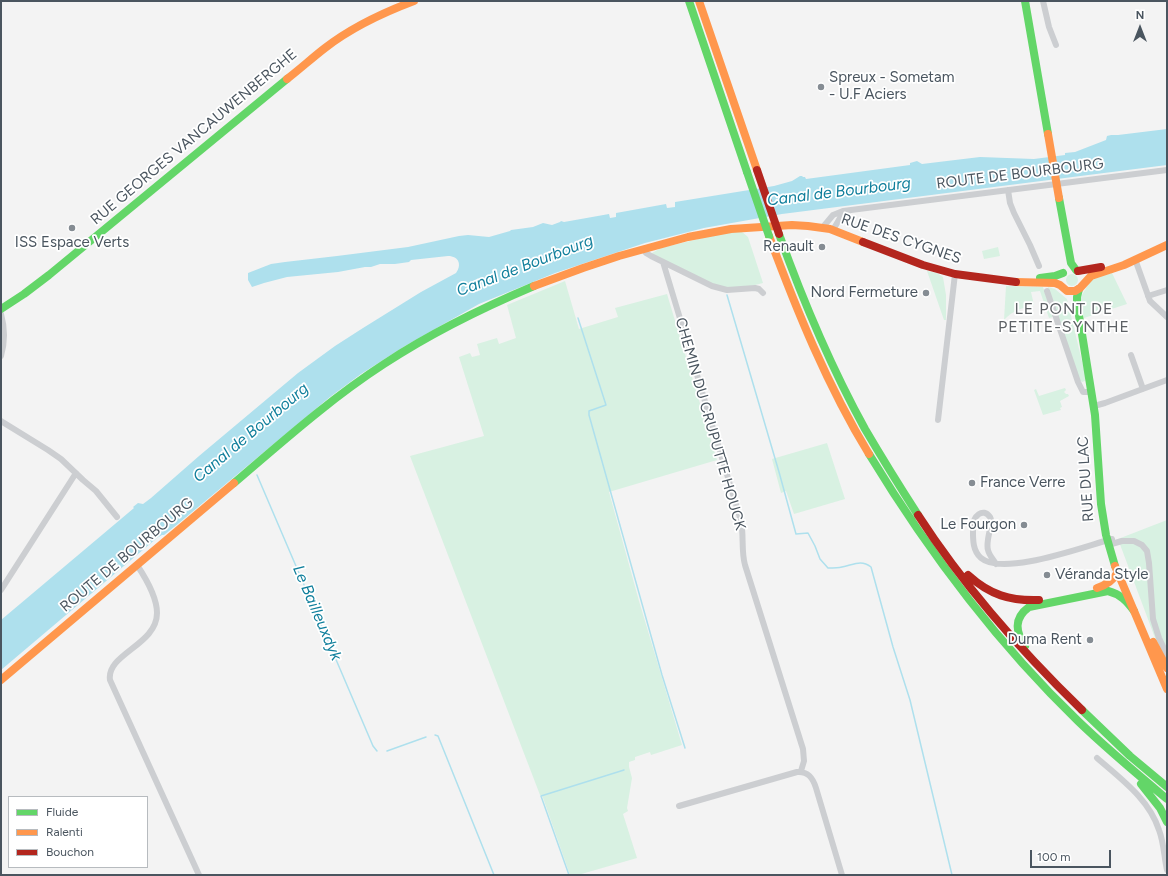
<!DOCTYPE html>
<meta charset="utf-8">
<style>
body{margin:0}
#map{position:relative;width:1168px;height:876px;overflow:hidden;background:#f3f3f3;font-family:Figtree,sans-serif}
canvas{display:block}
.frame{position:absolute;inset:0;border:2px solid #4a555f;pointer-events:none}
.legend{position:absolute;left:8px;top:796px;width:140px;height:72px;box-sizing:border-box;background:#fff;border:1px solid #b7bbbf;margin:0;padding:5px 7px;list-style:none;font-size:12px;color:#4a555f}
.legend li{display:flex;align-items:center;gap:8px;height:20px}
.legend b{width:20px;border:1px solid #b7bbbf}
.north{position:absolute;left:1120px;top:8px;width:40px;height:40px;-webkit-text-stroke:3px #fff;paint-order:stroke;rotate:0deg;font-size:11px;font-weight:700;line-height:16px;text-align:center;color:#4a555f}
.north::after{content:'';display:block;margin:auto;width:14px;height:18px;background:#4a555f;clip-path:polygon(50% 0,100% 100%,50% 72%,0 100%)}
.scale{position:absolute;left:1030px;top:850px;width:81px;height:18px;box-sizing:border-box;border:2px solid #4a555f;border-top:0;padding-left:5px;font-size:12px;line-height:14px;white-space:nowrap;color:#4a555f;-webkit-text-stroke:3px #fff;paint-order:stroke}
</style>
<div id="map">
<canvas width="1168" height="876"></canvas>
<div class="frame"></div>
<ul class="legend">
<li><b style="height:5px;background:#63d668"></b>Fluide</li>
<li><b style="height:5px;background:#ff974d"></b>Ralenti</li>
<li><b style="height:5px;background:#b3261e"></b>Bouchon</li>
</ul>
<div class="north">N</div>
<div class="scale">100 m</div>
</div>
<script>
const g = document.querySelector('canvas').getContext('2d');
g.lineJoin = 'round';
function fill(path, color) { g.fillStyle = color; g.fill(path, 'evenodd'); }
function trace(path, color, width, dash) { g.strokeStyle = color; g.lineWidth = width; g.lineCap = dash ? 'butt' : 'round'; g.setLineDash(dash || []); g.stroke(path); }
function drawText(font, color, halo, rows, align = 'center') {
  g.font = font + ' Figtree,sans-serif'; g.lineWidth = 3.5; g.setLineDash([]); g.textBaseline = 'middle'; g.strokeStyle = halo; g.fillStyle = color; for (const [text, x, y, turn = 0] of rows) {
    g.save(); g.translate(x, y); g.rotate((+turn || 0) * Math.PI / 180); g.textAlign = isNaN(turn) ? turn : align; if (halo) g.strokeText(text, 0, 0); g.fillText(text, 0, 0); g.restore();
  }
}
fill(new Path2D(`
 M741,231L748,237L763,283L751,286L739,288L718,287L653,256L652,253L661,248L719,234Z
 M998,247L1000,256L984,259L982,251Z
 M927,271L937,273L943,277L946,295V320H944Z
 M1112,273L1127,304L1084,318L1080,301L1082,295L1089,283L1094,278Z
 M1066 280a6 6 0 1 1 12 0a6 6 0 1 1-12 0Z
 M565,281L579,329L618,317L615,308L667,294L717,460L609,492L639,601L682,745L651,755L650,752L635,757V760L629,762V767L632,778L627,808L628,811L623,814L637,858L578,875H570L542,795H540L410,456L484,436L459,357L470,353L472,357L480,355L477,344L497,338L499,344L516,338L507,305Z
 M1006,286L1043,287L1053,317L1049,318L1040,291L1031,292L1034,305C1021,309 1013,310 1004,320Z
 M1048,287L1055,289L1067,299L1086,378L1085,381L1082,382L1079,380L1064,333Z
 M1065,388L1066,390L1064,392L1066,394H1068L1069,396L1060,401L1062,407L1060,408L1061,410L1043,415L1034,390L1036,389L1039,396Z
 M827,443L845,499L794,514L786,491L781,493L772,459Z
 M1167,520V660L1155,638L1118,539Z`), '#d8f1e2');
fill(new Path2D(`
 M1167,129V165L782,214L704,228L645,243L555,273L479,304L405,346L361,374L330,397L179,523L164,535H162L157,538L1,670V620L134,508L133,507L138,503L143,504L151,498L199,456L298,373L335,346L363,328L421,292L456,273C462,265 459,256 448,256L411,260L409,262L395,264H380L371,267H365L338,272L287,277L264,283L252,287L248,280V273L271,264L285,262L337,256L408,247L459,236L468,235L489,237L510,231L511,230L533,227L543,223L552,225L560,222L561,221L564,222L609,214L610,218L616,217V213L666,204L667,208L675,207V202L774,186L792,181L800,176H802L803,177H805L806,179L910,165V163L917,161L922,164L980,157L1034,159L1065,155V153L1075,152L1106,140L1107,136L1111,135H1118Z`), '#aee0ed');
trace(new Path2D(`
 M727,295L779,472L796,534L808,533L815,546L820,559L828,568C833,568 838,568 842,567C853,565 861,559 871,567L893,647L910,700L952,875
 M578,318L606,405L589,411V415L662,675L685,748
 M257,475L373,746L377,751
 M435,735L438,736L494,875
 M387,751L426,737
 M569,875L541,796L624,770`), '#aee0ed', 1.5);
trace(new Path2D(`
 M1043,1L1049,27L1056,45
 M1008,190L1010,203L1014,213L1030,245L1039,266
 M823,227L833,215L843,211L1167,170
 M833,230L840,218L848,212
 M643,249L646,253L651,256L712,286L727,290L755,288L759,289L763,293
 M1135,259L1150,301L1167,317
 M663,262L741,521C744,535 741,551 745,565L803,749L804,761L801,771
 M1047,291L1078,382L1083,392H1091
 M1148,296L1167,290
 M1,314C5,328 5,342 1,356
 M1131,355L1143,389
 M1094,406L1105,403L1167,380
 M938,420L955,274
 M1,421L48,450L61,459L83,480L96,491L117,517
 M1108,545L1122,541H1134L1142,545L1147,551L1149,563L1153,619L1159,638L1167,655
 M996,564C993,559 989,555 988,550C985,540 994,523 990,517C983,507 973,516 973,527C973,538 972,550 981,558C1003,577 1085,546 1112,539
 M137,565C145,577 157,598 157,613C157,645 106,654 110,680L199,875
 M1,590L76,473
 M1097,758C1121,779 1149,799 1159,830C1164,843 1164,857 1167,870
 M679,806L797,772C808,771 813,778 816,788L842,875`), '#ccced1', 6);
trace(new Path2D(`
 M689,1L747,172
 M1025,1L1048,134
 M1059,198L1071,263L1076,270
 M779,234C803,301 831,367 865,429C882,458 900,487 918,515
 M1040,278L1055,276L1063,273
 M1079,289L1077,297V303L1095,415L1101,504L1106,535L1115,566
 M1,309L24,294L49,275L287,79
 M869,454C928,551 996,642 1078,721C1106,748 1137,774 1167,799
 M234,483C282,442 330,399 384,364C431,333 482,308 534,286
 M1025,646C1015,631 1014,618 1029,607L1108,591C1120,594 1127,601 1134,611
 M1082,710L1130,756L1167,787
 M1141,784L1160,808L1167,822`), '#63d668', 8);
trace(new Path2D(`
 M699,1L757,170
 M287,79C300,69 312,58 325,48C352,27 382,13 414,1
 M769,236C797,311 827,385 869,454
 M1016,282L1055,283L1060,285L1067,291H1075L1080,288L1091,276L1124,265L1167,245
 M534,286L583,268L619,256L688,237L731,229L792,225L808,226L830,229L863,242
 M1115,566L1167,689
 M1097,588C1106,585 1113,581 1118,572
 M1153,642L1167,668
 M1,680L234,483`), '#ff974d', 8);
trace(new Path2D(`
 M863,242L923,265L955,274L1016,282
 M1078,271L1101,267
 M918,515C964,586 1021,651 1082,710
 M968,575C990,595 1010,601 1039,600`), '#b3261e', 8);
trace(new Path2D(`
 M747,172L769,236`), '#63d668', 8);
trace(new Path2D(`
 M1048,134L1059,198`), '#ff974d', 8);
trace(new Path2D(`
 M757,170L779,234`), '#b3261e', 8);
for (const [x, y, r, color] of [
 [821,87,4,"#858c93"],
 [72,228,4,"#858c93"],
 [822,247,4,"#858c93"],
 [926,293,4,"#858c93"],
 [972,483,4,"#858c93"],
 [1024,525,4,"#858c93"],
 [1047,575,4,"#858c93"],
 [1090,640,4,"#858c93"]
]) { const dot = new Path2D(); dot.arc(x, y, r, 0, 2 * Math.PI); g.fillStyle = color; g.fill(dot); trace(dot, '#fff', 1.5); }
drawText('15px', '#4a555f', '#fff', [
 ["Spreux - Sometam",829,78,"left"],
 ["- U.F Aciers",829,95,"left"],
 ["ISS Espace Verts",72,243,"center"],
 ["Renault",814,247],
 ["Nord Fermeture",918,293],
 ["France Verre",980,483,"left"],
 ["Le Fourgon",1016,525],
 ["Véranda Style",1055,575,"left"],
 ["Duma Rent",1082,640]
], 'right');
drawText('15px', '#4a555f', '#fff', [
 ["RUE GEORGES VANCAUWENBERGHE",194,137,-40],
 ["ROUTE DE BOURBOURG",1020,174,-7],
 ["RUE DES CYGNES",901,239,19],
 ["CHEMIN DU CRUPUTTE HOUCK",710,424,74],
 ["RUE DU LAC",1086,479,-94],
 ["ROUTE DE BOURBOURG",127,555,-40]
]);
drawText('italic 16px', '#107f9c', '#fff', [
 ["Canal de Bourbourg",839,192,-7],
 ["Canal de Bourbourg",525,266,-21],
 ["Canal de Bourbourg",251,433,-40],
 ["Le Bailleuxdyk",317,613,67]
]);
g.letterSpacing = '1px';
drawText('16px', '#5e6266', '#fff', [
 ["LE PONT DE",1064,309],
 ["PETITE-SYNTHE",1064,327]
]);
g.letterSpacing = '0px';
</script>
